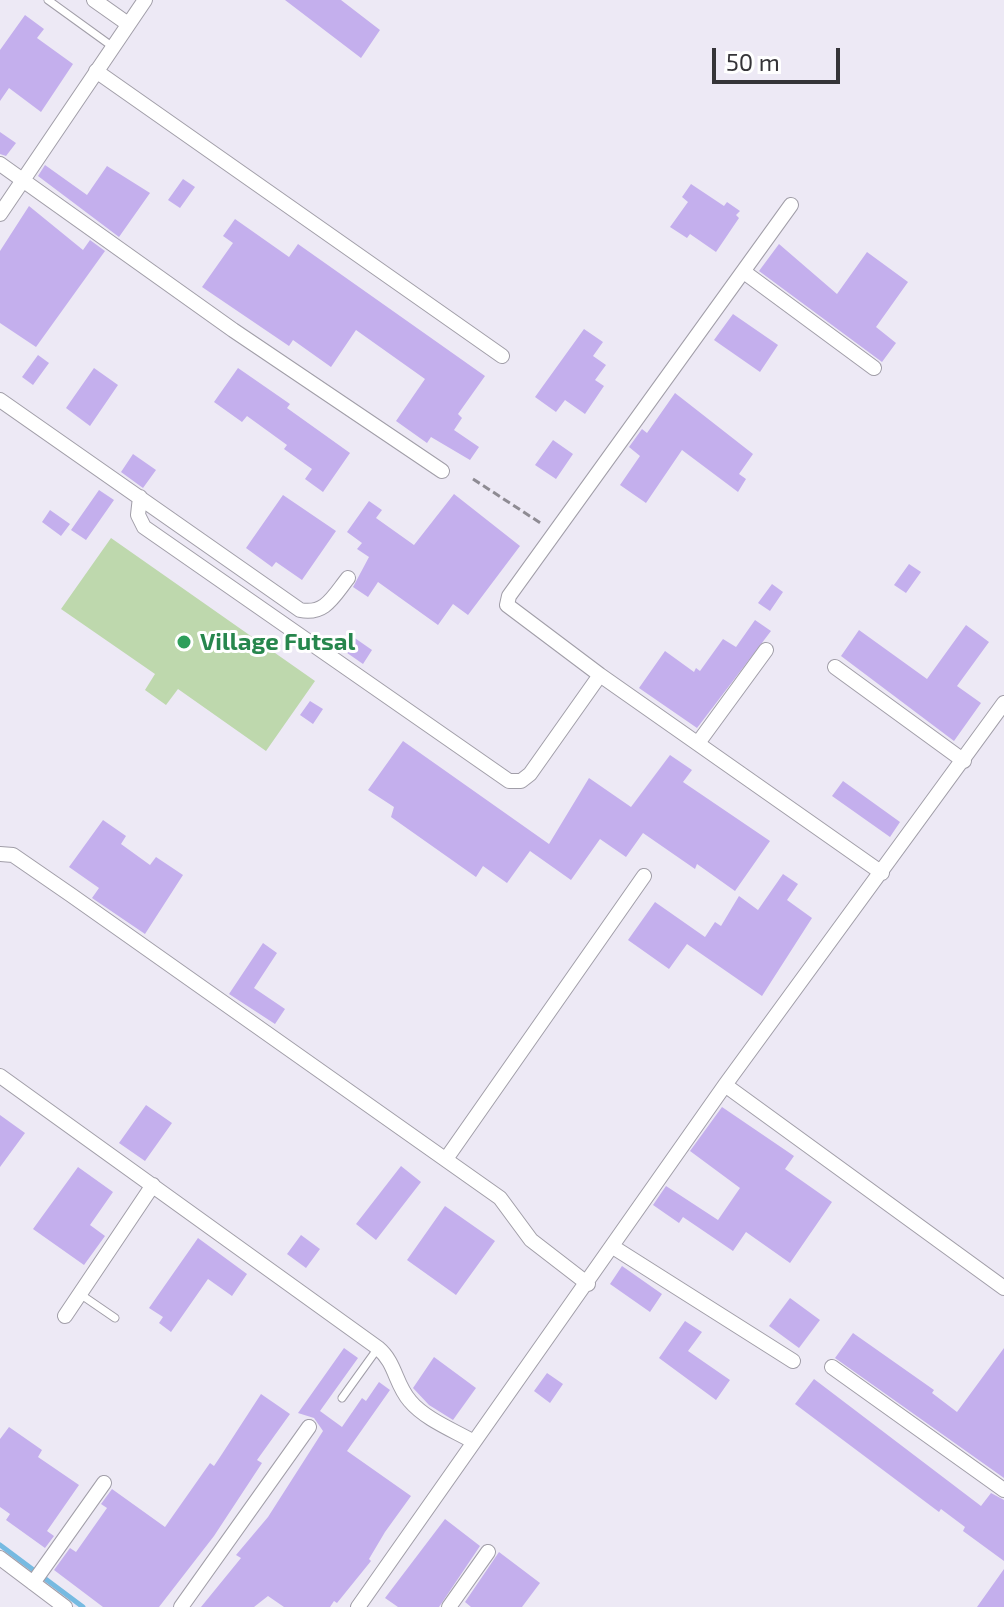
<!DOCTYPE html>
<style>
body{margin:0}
#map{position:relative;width:1004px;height:1607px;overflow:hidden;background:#ede9f5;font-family:"Exo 2",sans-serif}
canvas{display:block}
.scale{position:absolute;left:712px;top:48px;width:128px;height:36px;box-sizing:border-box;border:4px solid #353438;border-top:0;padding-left:10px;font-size:24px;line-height:28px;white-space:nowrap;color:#353438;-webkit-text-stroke:6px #fff;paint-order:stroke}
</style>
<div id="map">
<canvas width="1004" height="1607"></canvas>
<div class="scale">50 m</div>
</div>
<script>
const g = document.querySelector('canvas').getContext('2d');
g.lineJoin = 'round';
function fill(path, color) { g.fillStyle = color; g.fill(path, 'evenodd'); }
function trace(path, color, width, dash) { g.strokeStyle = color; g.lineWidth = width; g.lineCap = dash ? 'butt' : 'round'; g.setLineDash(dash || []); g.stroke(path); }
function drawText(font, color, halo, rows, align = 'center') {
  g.font = font + ' "Exo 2",sans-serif'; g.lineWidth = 6; g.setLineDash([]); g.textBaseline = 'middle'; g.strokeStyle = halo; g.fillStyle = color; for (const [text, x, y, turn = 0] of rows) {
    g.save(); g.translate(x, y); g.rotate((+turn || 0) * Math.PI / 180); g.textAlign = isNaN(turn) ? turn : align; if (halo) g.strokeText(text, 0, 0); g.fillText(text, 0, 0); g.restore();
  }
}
fill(new Path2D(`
 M111,538L315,681L266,751L178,689L166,705L145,690L155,674L61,609Z`), '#bed8ad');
trace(new Path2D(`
 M0,1545L83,1607`), '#76bae1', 5);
fill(new Path2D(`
 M285,0H341L380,30L361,58Z
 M25,15L44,29L37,38L73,64L41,112L9,88L0,101V50Z
 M0,132L16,143L6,156L0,154Z
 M45,165L87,195L107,166L150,193L119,237L38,176Z
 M183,179L195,187L180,208L168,200Z
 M691,184L724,206L727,202L740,211L736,215L739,218L716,252L690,234L687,238L670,227L688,202L682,197Z
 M29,206L83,250L90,240L105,251L36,347L0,323V251Z
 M235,219L289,257L298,244L485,376L458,414L462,418L454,430L479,447L470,460L431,437L427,443L396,421L425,379L356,330L331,367L293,340L289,346L202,287L233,243L223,236Z
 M779,244L837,294L867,252L908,282L876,327L896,343L882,362L759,271Z
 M733,314L778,345L760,372L714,340Z
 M584,329L603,342L593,356L606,365L595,380L604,386L585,414L565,400L556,412L535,397Z
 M38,355L49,363L33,385L22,377Z
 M94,368L118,385L90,426L66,408Z
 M238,368L290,404L287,408L350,453L323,492L305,479L312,469L284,449L287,445L247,416L242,422L214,402Z
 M675,393L753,454L739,474L746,479L738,492L682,450L646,503L620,485L640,456L629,447L642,429L647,433Z
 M553,440L573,454L556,479L535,465Z
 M133,454L156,470L143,488L121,472Z
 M99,490L114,500L86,540L71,530Z
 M454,494L520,546L468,615L453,604L438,625L378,582L368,597L353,587L369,557L357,549L362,543L347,532L369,501L382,510L376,518L414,545Z
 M283,495L336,531L302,580L276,562L272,567L246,548Z
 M50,510L70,524L61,536L42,522Z
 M909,564L921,572L906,593L894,585Z
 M772,584L783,592L770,611L758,603Z
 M755,620L771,631L697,728L639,688L665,651L694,672L696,668L700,671L723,639L736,647Z
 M966,625L989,642L957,686L981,703L954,741L841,656L859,630L927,679Z
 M349,634L372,650L363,664L340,648Z
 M310,701L323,709L313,724L300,715Z
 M403,741L549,844L589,778L631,807L670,755L692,770L683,782L770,841L735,891L697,864L695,869L643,833L626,857L600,839L571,880L530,851L507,883L483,866L476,877L391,817L394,807L368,790Z
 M843,781L900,822L890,837L832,796Z
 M103,820L126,836L121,844L150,865L156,857L183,875L145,934L92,898L99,888L69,867Z
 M783,874L798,884L787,900L812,918L762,996L687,944L669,969L628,940L655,902L705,937L715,922L721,926L739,896L758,910Z
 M263,943L277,953L254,988L285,1009L275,1024L229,994Z
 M146,1105L172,1123L145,1161L119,1143Z
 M722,1107L794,1156L785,1169L832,1202L790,1263L746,1232L733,1251L683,1217L679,1223L653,1205L666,1186L718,1220L740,1188L690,1151Z
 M0,1115L25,1133L0,1167Z
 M401,1166L421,1182L376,1240L356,1224Z
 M78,1167L113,1192L90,1225L105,1236L84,1265L33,1229Z
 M445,1206L495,1241L456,1295L407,1260Z
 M301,1235L320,1249L306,1268L287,1254Z
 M198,1238L247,1274L232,1296L208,1279L171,1332L159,1323L163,1317L149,1308Z
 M622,1266L662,1294L650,1312L610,1284Z
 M790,1298L820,1320L799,1348L769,1326Z
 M685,1321L702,1332L688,1351L730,1380L716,1400L659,1358Z
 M853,1333L934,1390L932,1393L957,1412L1004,1348V1478L835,1358Z
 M344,1348L358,1358L320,1411L342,1427L362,1398L366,1401L379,1382L390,1390L347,1451L411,1496L385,1532L369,1559L371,1561L337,1603L334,1601L330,1607H284L268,1596L254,1607H201L241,1558L236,1555L268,1517L323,1431L314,1418L298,1413Z
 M434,1357L476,1388L453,1420L429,1405L413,1388Z
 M547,1373L563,1384L550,1403L534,1391Z
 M814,1379L981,1506L991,1493L1004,1500V1561L963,1531L965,1527L941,1509L939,1512L795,1404Z
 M261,1394L290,1414L257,1460L262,1463L214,1536L159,1607H103L54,1570L70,1548L76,1552L107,1508L101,1504L112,1489L165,1527L210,1463L214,1466L222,1454Z
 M9,1427L42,1450L38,1457L79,1485L47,1531L54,1536L45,1548L6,1520L10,1514L0,1507V1439Z
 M445,1519L480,1546L439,1607H398L385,1598Z
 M499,1552L540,1583L522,1607H471L465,1602Z
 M1004,1569V1607H977Z`), '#c4afed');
const lane = new Path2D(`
 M48,0L113,47
 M80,1294L115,1318
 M342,1398L378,1348`);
const street = new Path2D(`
 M94,0L128,24
 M96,71L502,356
 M0,164L233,330L442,471
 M791,205L509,596L507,605L600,675L882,873
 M0,214L145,0
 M744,272L874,368
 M0,400L300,610C325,615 333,597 348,578
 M140,497L138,515L144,527L509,781H521L530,774L600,675
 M835,667L964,761
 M698,743L766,650
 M0,854L13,855L71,895L500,1198L531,1240L588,1284
 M0,1076L378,1348C396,1363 395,1384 410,1401C425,1419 453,1430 474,1442
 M725,1085L1004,1288
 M446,1159L644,876
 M613,1247L793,1361
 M65,1316L153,1185
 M832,1367L1004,1490
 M0,1558L65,1607
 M33,1583L104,1483
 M181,1607L309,1427
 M358,1607L725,1085L1004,703
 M449,1607L488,1552`);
trace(lane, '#a19ea8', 9);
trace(street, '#a19ea8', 16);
trace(new Path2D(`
 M473,479L542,524`), '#8e8b93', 3, [8, 4]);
trace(lane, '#fff', 7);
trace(street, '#fff', 14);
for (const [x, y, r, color] of [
 [184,642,8,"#2e9e5b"]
]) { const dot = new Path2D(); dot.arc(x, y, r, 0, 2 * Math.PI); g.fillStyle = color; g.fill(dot); trace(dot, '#fff', 3); }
drawText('bold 24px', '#27864d', '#fff', [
 ["Village Futsal",200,642]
], 'left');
</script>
